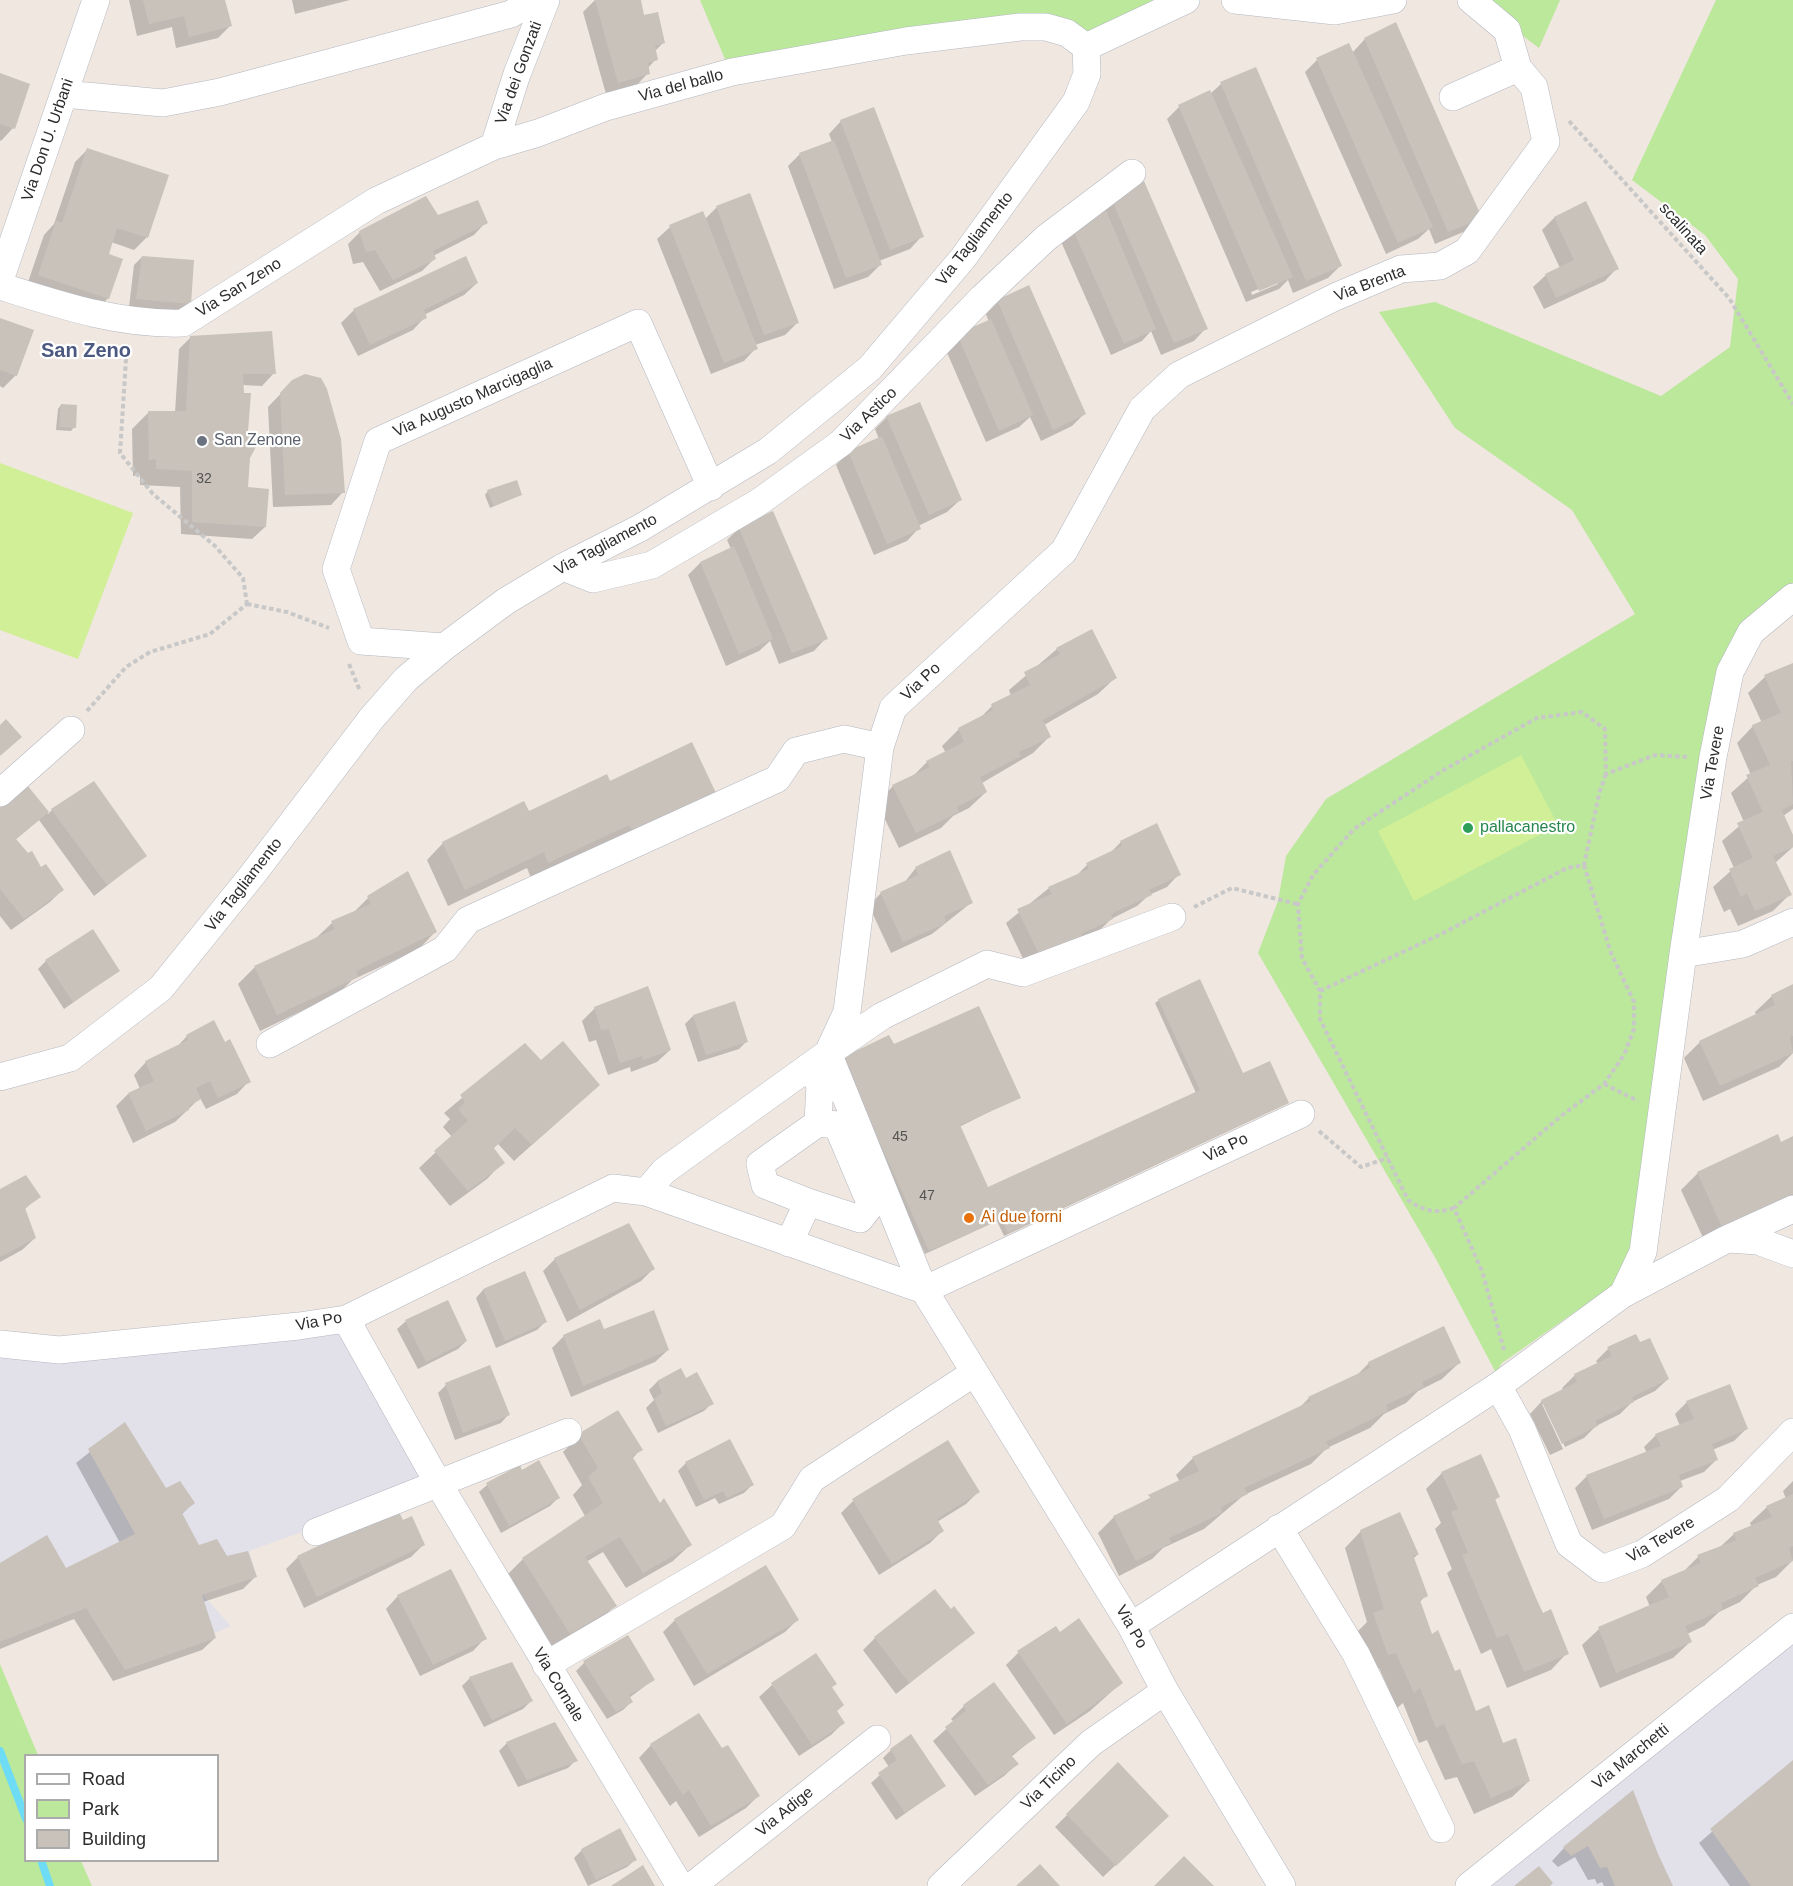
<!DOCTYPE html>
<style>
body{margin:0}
#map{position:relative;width:1793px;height:1886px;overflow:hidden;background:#efe7e0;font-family:Arial,sans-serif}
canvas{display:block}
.legend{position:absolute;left:24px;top:1754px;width:195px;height:108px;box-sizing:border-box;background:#fff;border:2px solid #ababab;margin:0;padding:8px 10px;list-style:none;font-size:18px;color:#2d2d2d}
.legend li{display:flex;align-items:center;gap:12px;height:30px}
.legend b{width:30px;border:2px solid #ababab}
</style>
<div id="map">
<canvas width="1793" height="1886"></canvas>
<ul class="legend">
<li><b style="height:8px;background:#fff"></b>Road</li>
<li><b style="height:16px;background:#bbe89a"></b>Park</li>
<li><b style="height:16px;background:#c8c2bb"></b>Building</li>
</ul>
</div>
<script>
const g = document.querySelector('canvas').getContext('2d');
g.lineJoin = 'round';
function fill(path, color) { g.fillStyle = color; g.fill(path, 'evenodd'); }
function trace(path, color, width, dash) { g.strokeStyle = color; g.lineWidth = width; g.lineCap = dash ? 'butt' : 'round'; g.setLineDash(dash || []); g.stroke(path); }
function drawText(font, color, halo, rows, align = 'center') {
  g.font = font + ' Arial,sans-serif'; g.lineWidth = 4.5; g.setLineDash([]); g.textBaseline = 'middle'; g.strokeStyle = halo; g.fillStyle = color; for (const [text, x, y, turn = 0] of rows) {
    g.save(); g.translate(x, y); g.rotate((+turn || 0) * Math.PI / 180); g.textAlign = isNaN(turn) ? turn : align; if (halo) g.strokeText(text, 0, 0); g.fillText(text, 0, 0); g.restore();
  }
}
fill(new Path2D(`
 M346,1319L438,1483L249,1551L257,1577L203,1595L231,1626L125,1670L86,1608L0,1642V1344Z
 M1793,1627V1886H1469Z`), '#e2e0e8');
fill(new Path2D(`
 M700,0H1169L1089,39L1055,23L727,64Z
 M1464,0H1560L1539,48L1487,9Z
 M1716,0H1793V603L1783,609L1742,665L1668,1061L1652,1258L1502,1363L1496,1373L1436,1259L1258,953L1278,901L1286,856L1326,799L1635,614L1572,510L1455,428L1379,312L1435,302L1661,396L1730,347L1738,279L1705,235L1632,180Z
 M0,1664L38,1755L26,1756V1860L81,1861L92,1886H0Z`), '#bbe89a');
fill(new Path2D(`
 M0,463L133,513L78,659L0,630Z
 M1521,755L1558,825L1414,901L1378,831Z`), '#d0ef96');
fill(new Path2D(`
 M129,0H224L230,26L218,38L176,48L172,27L137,36Z
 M292,0H350L295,14Z
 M595,0H640L643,17L664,42L655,51L656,59L647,69L648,73L636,86L606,94L583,12Z
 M1365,39L1480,217L1468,230L1435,244L1429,229L1418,239L1386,254L1305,72L1317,60L1352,53Z
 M1256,69L1340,266L1328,278L1293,293L1288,280L1279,289L1246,302L1167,119L1179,107L1210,94L1221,84ZM1278,281V284L1252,295L1251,292Z
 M0,75L13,128L1,141L0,140Z
 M841,121L922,236L910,249L879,261L880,265L868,277L834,289L788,166L800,154L832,142L829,134Z
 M87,150L167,176L146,238L134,250L111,242L107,255L108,298L96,311L26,288L44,235L54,224L75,162Z
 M1111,197L1206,328L1194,341L1161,355L1151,331L1142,341L1111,355L1059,237Z
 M1586,203L1617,268L1605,281L1544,309L1533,287L1546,275L1560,268L1542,230L1554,218Z
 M717,207L798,322L785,335L755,345L756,348L744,361L711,374L657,239L670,227L702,213L705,219Z
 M437,216L486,222L474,235L433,256L434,259L422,271L380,291L363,262L353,264L348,244L360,232Z
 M142,257L189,303L181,311L129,307L134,265Z
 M477,283L464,295L424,315L425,317L413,330L358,356L341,323L354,310Z
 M998,302L1084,414L1072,426L1041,441L1030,417L1019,427L986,442L945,348L989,322L986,314Z
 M0,320L16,375L3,388L0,386Z
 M191,337L274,373L262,386L242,385L248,457L247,489L265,527L252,539L181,534L180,487L140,485V475L133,476L132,429L149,412L175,413L179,349Z
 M293,381L343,492L331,505L273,507L268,407Z
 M61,405L74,427L71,431L56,430L58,409Z
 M887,417L960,500L947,512L918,526L919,528L907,541L874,555L836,465L848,452L879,439L875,429Z
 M488,491L520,495L490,508L485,495Z
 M739,528L826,638L814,651L779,664L770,641L759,651L726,666L688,575L700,563L731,549L727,540Z
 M1057,649L1115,678L1098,694L1044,725L1049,737L1033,753L982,783L986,792L969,808L953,816L941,828L899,848L877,803L893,786L912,777L927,762L946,753L942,746L959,729L979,719L992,706L1011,696L1009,690Z
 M1793,665V809L1783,816L1793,839V847L1775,863L1790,894L1773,911L1738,926L1730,909L1724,912L1713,887L1734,868L1722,841L1744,822L1731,793L1751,775L1737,743L1753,726L1762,723L1748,693L1765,677Z
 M23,782L48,814L52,810L145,856L94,896L39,820L15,840L62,890L50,902L11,930L0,916V803Z
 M610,783L714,793L531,878L527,868L448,906L427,860L443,843Z
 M1121,842L1179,874L1167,887L1149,895L1137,906L1111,919L1099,931L1028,969L1006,923L1049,888L1076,876L1087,865L1109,854Z
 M949,852L972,902L932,934L891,953L869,906L881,893L904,883L915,869Z
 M368,898L435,932L419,949L352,980L339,993L260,1031L238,984L255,967L315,939L332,923L353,913Z
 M46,961L118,971L64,1009L38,969Z
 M1793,985V1053L1779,1067L1703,1101L1684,1058L1700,1042L1756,1015L1755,1012L1772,996Z
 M1159,1000L1243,1075L1288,1103L1004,1236L997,1221L925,1254L838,1063L893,1046L1019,1097L959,1127L987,1189L1196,1093L1155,1003Z
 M595,1008L670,1050L657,1062L631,1072L630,1067L608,1075L596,1040L589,1042L582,1021Z
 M693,1016L747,1041L739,1049L698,1062L685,1024Z
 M187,1036L224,1044L249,1081L237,1094L206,1109L200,1098L175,1122L133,1143L116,1106L128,1094L140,1089L134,1075L146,1062L176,1048Z
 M525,1045L541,1062L598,1085L514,1161L498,1144L493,1148L503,1162L487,1179L450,1206L419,1168L452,1137L443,1127L450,1119L444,1113Z
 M1793,1138V1209L1705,1242L1681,1190L1698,1173Z
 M0,1191L39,1196L24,1210L35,1238L22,1250L0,1262Z
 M555,1259L653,1269L641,1281L567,1322L543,1271Z
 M524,1272L545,1322L537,1330L496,1348L476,1298L483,1290Z
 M447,1302L466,1341L458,1349L418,1369L397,1329L405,1322Z
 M603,1331L668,1350L655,1362L571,1397L552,1348L564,1336Z
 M1636,1336L1639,1344L1668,1379L1655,1391L1632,1402L1620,1414L1596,1426L1584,1438L1565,1447L1545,1404H1542L1563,1449L1550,1455L1530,1414L1542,1401L1564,1391L1562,1388L1575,1375L1598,1364L1596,1361L1608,1349Z
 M1369,1363H1459L1442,1379L1418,1391L1406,1403L1384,1414L1370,1428L1327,1448L1311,1464L1244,1495L1204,1529L1163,1548L1152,1559L1119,1576L1098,1533L1114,1517L1180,1482L1176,1475L1193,1458L1299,1408L1309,1398L1355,1377Z
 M681,1370L685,1380L712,1403L704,1411L658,1433L646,1408L654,1400L649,1390L657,1382Z
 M446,1385L508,1415L501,1423L455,1440L438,1393Z
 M1687,1402L1746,1429L1734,1441L1712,1450L1716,1460L1704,1472L1680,1481L1681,1487L1669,1499L1592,1530L1575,1488L1587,1476L1647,1453L1644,1447L1656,1435L1680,1426L1675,1414Z
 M125,1424L166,1490L193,1503L181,1515L198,1547L226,1557L255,1577L243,1589L203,1602L215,1638L202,1650L113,1681L74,1619L0,1649V1565L65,1570L120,1543L76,1463Z
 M579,1436L641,1449L632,1459L659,1505L690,1545L673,1561L626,1588L603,1552L586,1562L615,1606L598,1622L553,1649L506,1576L523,1559L585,1516L573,1495L582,1485L563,1452Z
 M947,1442L978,1492L966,1504L937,1522L942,1531L930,1543L879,1575L841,1513L853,1501Z
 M686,1463L752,1485L744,1493L719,1504L715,1498L696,1507L678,1471Z
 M1442,1473L1498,1497L1494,1501L1534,1599L1567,1653L1551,1670L1507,1688L1491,1649L1481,1654L1447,1573L1452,1569L1435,1529L1441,1523L1426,1489Z
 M1793,1481V1560L1776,1577L1757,1585L1740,1602L1719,1612L1704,1626L1687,1634L1690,1642L1673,1658L1600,1688L1582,1645L1599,1629L1650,1607L1646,1597L1662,1581L1683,1572L1698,1557L1719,1548L1734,1534L1752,1527L1750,1523L1767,1507L1786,1499L1783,1491Z
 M487,1485L558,1498L550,1506L501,1533L479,1492Z
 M403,1522L424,1544L411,1557L304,1608L286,1569L298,1557Z
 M1361,1531L1418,1554L1413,1559L1426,1595L1419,1603L1431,1636L1454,1673L1475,1713L1529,1781L1512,1797L1474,1814L1457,1777L1445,1780L1427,1740L1419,1743L1403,1703L1397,1708L1379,1668L1371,1671L1358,1631L1367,1622L1345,1548Z
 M398,1596L485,1638L473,1651L420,1676L386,1609Z
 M951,1611L973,1633L896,1694L863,1650L875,1638Z
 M675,1620H797L785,1632L694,1686L663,1632Z
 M1060,1634L1121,1683L1090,1711L1054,1735L1006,1665L1018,1653Z
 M628,1637L653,1680L629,1698L631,1702L623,1710L607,1719L576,1671L584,1663Z
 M815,1655L831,1688L835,1712L843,1723L831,1735L799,1756L759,1697L772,1685Z
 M512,1663L531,1701L523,1709L484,1727L462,1686L470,1678Z
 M993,1684L1034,1738L1011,1757L1017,1764L1004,1776L975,1796L933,1741L954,1722L951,1719L964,1706Z
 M699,1715L721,1750L759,1795L746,1808L699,1837L676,1801L670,1806L639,1758L651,1745Z
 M555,1724L576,1760L568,1768L518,1787L499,1751L507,1743Z
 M891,1750L944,1786L896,1820L871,1783L889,1767L883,1758Z
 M1793,1762V1886H1730L1699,1843Z
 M1118,1764L1155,1828L1103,1877L1055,1827Z
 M1632,1793L1671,1886H1604L1602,1882L1597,1884L1595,1879L1588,1880L1575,1857L1558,1867L1552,1861L1564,1848Z
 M582,1850L635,1860L627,1867L588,1886L574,1858Z`), '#0003');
trace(new Path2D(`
 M0,1751L26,1819
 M41,1860L50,1886`), '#6fdcf5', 8);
fill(new Path2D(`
 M143,0H225L232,26L189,37L184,16L149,24Z
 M595,0H641L644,15L658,12L665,43L655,46L658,60L648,63L650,74L618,83Z
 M1396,22L1482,218L1448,232L1364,38Z
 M1349,43L1433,227L1398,243L1316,58Z
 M1256,67L1342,266L1306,281L1220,82Z
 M0,73L30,84L15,129L0,124Z
 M1210,90L1293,277L1259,291L1178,105Z
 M874,107L924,237L890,250L840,120Z
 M834,140L882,265L846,278L799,153Z
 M87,148L169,175L148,238L117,228L109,254L123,259L109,299L38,275L56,221L62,223Z
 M1144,181L1208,329L1174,343L1110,196Z
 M750,193L799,323L764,335L716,206Z
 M426,196L438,215L478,200L488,223L433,251L436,259L393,280L375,250L366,252L359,231Z
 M1586,201L1619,269L1556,298L1545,274L1574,260L1554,217Z
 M1105,208L1156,329L1124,344L1070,223Z
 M703,211L758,349L724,363L669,225Z
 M142,256L194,260L191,304L136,299Z
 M466,256L478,283L424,310L427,318L370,345L353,309Z
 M1029,285L1086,414L1053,430L997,300Z
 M0,318L34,330L17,376L0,370Z
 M991,319L1033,415L999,431L957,334Z
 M272,331L276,374H243L244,393H251L248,431L254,436L257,445L250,458L248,487L269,489L266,527L192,522V471L156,469V459L149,460L148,411H186L190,336Z
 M305,374L321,378L327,389L341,439L345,493L285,495L280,393L292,380Z
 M920,402L962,500L929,515L886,416Z
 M61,404L77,405L76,428L59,427Z
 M882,436L921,529L887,544L848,451Z
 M517,480L522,495L494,506L487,490Z
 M773,511L828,639L792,653L738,526Z
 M734,546L773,639L739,654L700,562Z
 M1092,629L1117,678L1043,720L1051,737L1019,752L1021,756L980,777L987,792L957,807L959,812L916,833L892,785L930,767L926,761L964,742L958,728L993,710L991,704L1030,685L1024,672L1060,654L1056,648Z
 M1793,663V761L1791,762L1793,804L1782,810L1793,835V847L1773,856L1792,895L1755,911L1747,893L1741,897L1729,869L1753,858L1737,823L1763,812L1746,775L1770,765L1752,725L1781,713L1764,675Z
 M6,719L22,737L0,756V725Z
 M692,742L716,793L634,833L629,825L548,863L544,852L465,890L442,842L524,801L529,811L607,774L610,781Z
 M23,780L49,812L16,839L28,853L32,851L41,867L46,864L64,890L24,919L0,889V801Z
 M94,781L147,856L107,885L51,809Z
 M1157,823L1181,875L1149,890L1152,895L1111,914L1113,919L1081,934L1083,939L1041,958L1017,909L1052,894L1048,887L1089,869L1086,863L1122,846L1120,841Z
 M950,850L973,903L944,916L946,923L903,942L880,892L918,875L915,867Z
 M408,871L437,932L356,971L358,977L277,1015L254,966L335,929L331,921L371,904L367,896Z
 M93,929L120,971L73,1002L45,960Z
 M1200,979L1243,1073L1270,1061L1289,1103L1008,1233L1001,1219L929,1251L841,1058L889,1035L894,1044L979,1006L1021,1098L960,1125L988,1187L1200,1090L1158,999Z
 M1793,984V1036L1790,1037L1793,1053L1720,1086L1699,1041L1775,1005L1771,995Z
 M648,986L671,1050L643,1060L642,1056L620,1063L609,1029L601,1030L594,1007Z
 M735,1001L748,1042L706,1055L693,1015Z
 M214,1020L225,1042L230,1039L251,1082L218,1098L210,1081L196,1088L201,1099L189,1106V1110L146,1131L128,1093L154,1081L145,1061L188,1040L186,1035Z
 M563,1041L600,1085L532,1145L515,1128L494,1148L505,1163L468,1191L434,1151L468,1121L458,1109L465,1102L460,1095L525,1043L541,1060Z
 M1778,1134L1781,1142L1793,1136V1194L1722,1227L1697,1172Z
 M26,1175L41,1197L25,1208L36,1238L0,1257V1189Z
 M629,1223L655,1269L580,1310L554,1258Z
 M525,1271L547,1322L505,1341L483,1289Z
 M448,1300L467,1341L426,1362L405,1320Z
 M654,1310L669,1350L583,1386L563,1335L600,1319L604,1329Z
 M1444,1326L1461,1363L1422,1382L1424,1387L1386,1405L1388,1411L1326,1442L1330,1448L1244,1488L1248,1494L1221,1507L1222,1513L1169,1538L1171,1543L1136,1561L1113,1516L1151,1498L1148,1495L1199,1471L1192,1457L1311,1401L1308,1397L1370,1368L1368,1362Z
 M1636,1334L1640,1342L1650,1338L1669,1379L1632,1397L1634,1402L1595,1421L1598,1426L1562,1444L1541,1400L1577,1382L1574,1374L1612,1356L1607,1347Z
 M490,1365L510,1415L463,1433L445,1383Z
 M681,1368L686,1378L697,1372L714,1404L666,1426L654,1399L662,1393L657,1381Z
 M1730,1384L1748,1429L1712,1444L1718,1460L1679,1475L1683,1487L1604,1519L1586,1475L1661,1446L1655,1434L1694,1419L1686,1401Z
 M618,1410L643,1450L632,1456L660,1503L664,1498L692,1545L643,1573L620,1537L585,1557L617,1606L570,1634L522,1558L603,1503L588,1477L598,1468L578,1434Z
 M125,1422L166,1488L180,1481L195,1503L182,1513L199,1545L217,1539L227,1556L248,1551L257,1577L202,1595L216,1638L125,1670L86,1608L0,1642V1563L47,1535L66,1568L135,1534L88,1449Z
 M730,1439L754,1485L727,1498L723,1491L704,1500L685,1462Z
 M948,1440L980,1492L937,1519L944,1531L892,1564L852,1499Z
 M1481,1454L1500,1497L1495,1499L1536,1598L1543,1613L1551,1609L1569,1654L1524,1672L1508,1634L1497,1638L1462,1555L1468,1553L1451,1512L1458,1509L1441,1472Z
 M539,1460L560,1498L509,1526L486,1483L520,1465L522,1470Z
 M1793,1494V1546L1789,1548L1793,1561L1755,1578L1759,1586L1721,1603L1723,1610L1685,1626L1692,1642L1616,1673L1598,1627L1669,1597L1661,1580L1701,1563L1697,1555L1737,1540L1733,1533L1772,1517L1766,1506Z
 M397,1508L403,1520L412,1516L425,1545L317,1597L297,1556Z
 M1400,1512L1419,1555H1413L1428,1596L1420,1600L1432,1634L1438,1630L1455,1671L1460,1669L1476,1711L1489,1705L1503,1743L1516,1738L1530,1781L1491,1798L1474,1761L1462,1764L1444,1724L1436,1728L1420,1688L1414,1693L1396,1653L1388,1655L1373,1613L1384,1609L1360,1530Z
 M766,1565L799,1620L707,1674L674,1619Z
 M451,1569L487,1639L433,1665L397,1595Z
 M935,1589L951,1609L954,1606L975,1633L909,1683L874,1637Z
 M1079,1618L1123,1683L1067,1724L1017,1651L1056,1626L1060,1632Z
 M628,1635L655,1680L629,1695L633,1702L616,1712L583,1661Z
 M816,1653L837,1684L832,1687L844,1705L837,1711L845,1723L812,1745L771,1683Z
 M512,1662L533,1701L492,1720L469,1677Z
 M994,1682L1036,1738L1011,1755L1019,1764L988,1785L945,1727L966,1711L963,1705Z
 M699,1713L722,1748L728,1745L760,1796L711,1826L689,1790L683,1795L650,1744Z
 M555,1722L578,1761L527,1780L506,1742Z
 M911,1734L946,1786L905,1813L878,1773L897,1760L890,1749Z
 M1793,1760V1886H1751L1710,1829Z
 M1118,1762L1169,1816L1116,1866L1066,1814Z
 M1633,1790L1658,1854L1673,1886H1615L1607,1867L1600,1868L1588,1846L1571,1856L1563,1847Z
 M620,1828L637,1860L596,1880L581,1849Z
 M1184,1856L1214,1886H1154Z
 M1040,1864L1060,1886H1016Z
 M643,1865L655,1886H611Z
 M1539,1866L1553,1883L1550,1886H1514Z`), '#c8c2bb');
const minor = new Path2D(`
 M1235,0L1335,11L1393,0
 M1086,47L1186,0
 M64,94L163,103L220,92L511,14L534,0
 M1453,97L1518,68
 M494,146L517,74L546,0
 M0,280L96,0
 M0,286C60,305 119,325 183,323L376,201L494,146L538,133L606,107L732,72L906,41L1020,27H1046L1067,33L1086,47
 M563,567L593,579L652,565L759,502L841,443L983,297L1046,238L1132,173
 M444,647L361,641L336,569L378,441L638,323L711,487
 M0,793L71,730
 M1172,917L1023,973L987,964L882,1016L828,1053L924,1290L1301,1114
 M1683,954L1743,944L1793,922
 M270,1044L445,949L468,920L777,779L796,751L844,739L880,747
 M810,1067L820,1085L818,1123
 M0,1077L70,1058L161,988L253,874L371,719L406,679L444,647L506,601L563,567L640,528L768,451L870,368L963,258L1076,102L1087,74L1086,47
 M646,1192L664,1171L828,1053L847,1012L880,747L893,708L1064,551L1142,409L1179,375L1335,297L1401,269L1440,266L1467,251L1546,142L1534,87L1518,68L1507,30L1471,0
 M1728,1239L1758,1241L1793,1254
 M789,1243L808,1202L765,1185L760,1164L818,1123L837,1125L871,1205L860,1219L808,1202
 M1623,1294L1727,1239L1793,1209
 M346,1319L438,1483L680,1886
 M0,1344L59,1350L299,1326L346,1319L613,1188L646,1192L924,1290L1131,1626L1165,1691L1282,1886
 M1498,1386L1522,1429L1569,1544L1602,1569L1642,1554L1728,1499L1793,1432
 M1279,1528L1356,1654L1441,1829
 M316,1532L568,1432
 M1131,1626L1498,1386L1623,1294L1643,1252L1683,954L1713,757L1730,672L1751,632L1793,597
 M546,1665L783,1526L812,1479L974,1373
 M692,1886L877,1739
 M941,1886L1091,1743L1165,1691
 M1469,1886L1793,1627`);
trace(minor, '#b3b7c1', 28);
trace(new Path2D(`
 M1569,121L1729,298L1793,404
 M127,344L120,453L153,494L215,546L243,578L247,604
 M247,604L287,612L329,628
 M349,664L360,691
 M87,711L126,667L150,652L210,634L247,604
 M1194,907L1232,888L1297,904
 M1320,991L1441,934L1567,868L1584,865L1599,794L1606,774
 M1604,1084L1638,1101
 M1319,1131L1361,1167L1388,1158
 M1454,1208C1435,1214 1424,1211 1408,1200L1320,1019V991L1302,958L1298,904L1313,875L1354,829L1442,771L1537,718L1582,712L1605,729L1606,774L1655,755L1688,757
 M1504,1350L1482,1271L1454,1208L1561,1116L1604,1084L1624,1055L1634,1029V1002L1611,953L1584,865`), '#c8c8c8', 4, [4.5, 3]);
trace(minor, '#fff', 27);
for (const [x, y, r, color] of [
 [202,441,6,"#6b7280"],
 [1468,828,6,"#2e9e5b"],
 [969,1218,6,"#e8710a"]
]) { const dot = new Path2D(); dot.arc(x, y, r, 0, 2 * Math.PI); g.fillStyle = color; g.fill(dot); trace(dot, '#fff', 2); }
drawText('14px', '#545250', null, [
 ["32",204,479],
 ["45",900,1137],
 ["47",927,1196]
]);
drawText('16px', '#2d2d2d', '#fff', [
 ["Via dei Gonzati",519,73,-70],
 ["Via del ballo",681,86,-15],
 ["Via Don U. Urbani",48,140,-71],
 ["scalinata",1683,229,48],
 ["Via Tagliamento",975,239,-52],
 ["Via Brenta",1370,284,-21],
 ["Via San Zeno",239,288,-32],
 ["Via Augusto Marcigaglia",473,398,-24],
 ["Via Astico",869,415,-44],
 ["Via Tagliamento",606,545,-28],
 ["Via Po",921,682,-43],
 ["Via Tevere",1713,763,-80],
 ["Via Tagliamento",244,885,-52],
 ["Via Po",1226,1148,-25],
 ["Via Po",319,1322,-10],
 ["Via Tevere",1661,1540,-30],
 ["Via Po",1131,1627,60],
 ["Via Cornale",558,1685,59],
 ["Via Marchetti",1631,1757,-39],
 ["Via Ticino",1049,1783,-44],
 ["Via Adige",785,1812,-39]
]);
drawText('16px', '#5b616d', '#fff', [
 ["San Zenone",214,441]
], 'left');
drawText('16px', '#27864d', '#fff', [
 ["pallacanestro",1480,828]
], 'left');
drawText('16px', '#c56008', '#fff', [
 ["Ai due forni",981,1218]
], 'left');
drawText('bold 20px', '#4b5981', '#fff', [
 ["San Zeno",86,351]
]);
</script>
